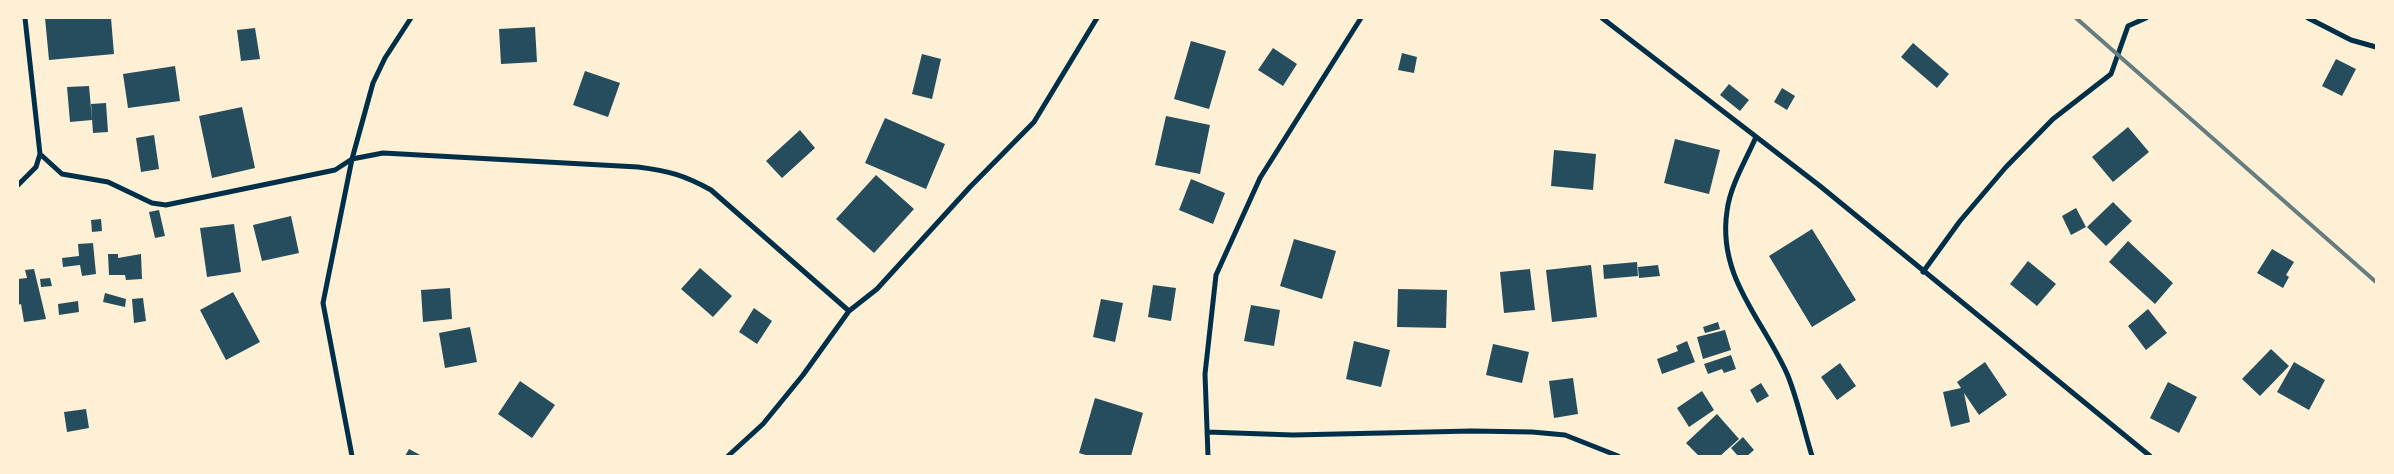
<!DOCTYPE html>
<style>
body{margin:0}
#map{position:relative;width:2394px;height:474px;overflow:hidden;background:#fdf0d5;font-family:Raleway,sans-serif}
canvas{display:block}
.frame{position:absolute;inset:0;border:19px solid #fdf0d5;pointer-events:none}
</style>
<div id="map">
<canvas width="2394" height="474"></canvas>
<div class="frame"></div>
</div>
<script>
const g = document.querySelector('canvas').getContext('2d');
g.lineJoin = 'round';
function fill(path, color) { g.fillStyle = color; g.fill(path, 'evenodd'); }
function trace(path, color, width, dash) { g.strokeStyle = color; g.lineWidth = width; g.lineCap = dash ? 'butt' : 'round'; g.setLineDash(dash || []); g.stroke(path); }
fill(new Path2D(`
 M45,18H111L114,54L49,60Z
 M535,27L537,62L501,64L499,29Z
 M255,28L260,59L241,61L237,30Z
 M1191,41L1226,51L1209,109L1174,99Z
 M1913,43L1949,74L1937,88L1901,57Z
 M1273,48L1297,64L1283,86L1258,70Z
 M1402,53L1417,57L1414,73L1398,70Z
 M922,54L941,59L932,99L912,94Z
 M2336,59L2356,69L2342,96L2322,86Z
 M175,66L180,101L128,108L123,74Z
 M585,71L620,83L608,117L573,105Z
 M1729,84L1749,100L1740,111L1720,95Z
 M89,86L92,120L70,122L67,87Z
 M1782,88L1795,96L1787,110L1774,102Z
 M106,103L108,132L93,133L91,104Z
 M242,107L255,168L212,178L199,116Z
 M1166,116L1210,125L1200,174L1155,165Z
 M885,118L945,144L926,189L865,163Z
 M2128,127L2149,152L2113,182L2092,157Z
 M800,130L815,148L782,178L766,161Z
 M154,135L159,169L141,172L136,138Z
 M1675,139L1720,150L1709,194L1664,183Z
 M1554,150L1596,154L1593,190L1551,186Z
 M876,175L914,209L874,253L836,219Z
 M1191,179L1225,193L1213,224L1179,210Z
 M2113,202L2132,221L2106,246L2087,227Z
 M2076,208L2086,227L2071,235L2062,216Z
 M159,210L165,236L155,238L149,212Z
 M291,216L299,253L262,261L253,225Z
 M101,219L102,231L92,232L91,220Z
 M234,224L241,272L207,277L200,228Z
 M1812,229L1856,300L1812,327L1769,256Z
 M1294,239L1336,251L1322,299L1280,286Z
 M2128,241L2173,283L2155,304L2109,262Z
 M93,243L96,274L82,276L80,265L63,267L62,258L79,256L78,244Z
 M2272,249L2294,262L2286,275L2289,277L2283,288L2257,273Z
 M108,254H118V258L141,254L142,279L126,280L125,275H109Z
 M2028,261L2056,284L2037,306L2010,284Z
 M1637,262L1638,276L1604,279L1603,265Z
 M1591,265L1597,317L1552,322L1546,270Z
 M1658,265L1660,276L1639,278L1638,267Z
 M700,268L732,296L713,317L681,289Z
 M34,269L46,319L24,322L21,304L18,305V279L27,278L25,270Z
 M1530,269L1535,310L1504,313L1500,272Z
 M50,278L52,286L41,287L40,279Z
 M1153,285L1176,288L1171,321L1148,317Z
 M450,288L452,319L423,322L421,290Z
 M1398,289L1447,290L1446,328L1397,327Z
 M233,292L260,342L226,360L200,310Z
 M105,293L126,299L125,307L103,302Z
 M143,298L146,321L134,323L132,299Z
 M1101,299L1123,303L1115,342L1093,337Z
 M78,301L79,312L59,315L58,304Z
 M1251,305L1280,310L1274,346L1244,341Z
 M754,308L772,321L757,344L739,332Z
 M2148,309L2167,333L2146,350L2128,326Z
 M1718,322L1720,329L1705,333L1703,327Z
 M470,327L477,362L445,368L439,333Z
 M1725,330L1731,350L1703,359L1697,337Z
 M1354,341L1390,350L1381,387L1346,379Z
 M1687,341L1695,362L1662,374L1657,359L1678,351L1676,346Z
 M1493,344L1529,352L1522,383L1486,375Z
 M2271,349L2289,366L2260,396L2242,379Z
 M1731,355L1736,369L1724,373L1722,369L1708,374L1704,364Z
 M1985,362L2007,395L1979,415L1964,393L1970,422L1951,427L1943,392L1961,388L1957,382Z
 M2294,362L2325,380L2309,410L2277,392Z
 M1840,363L1856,386L1837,400L1821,377Z
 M1573,378L1578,414L1554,418L1549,381Z
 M520,381L555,405L532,438L498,414Z
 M2168,382L2197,397L2179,433L2150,418Z
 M1761,383L1769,396L1757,403L1750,390Z
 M1702,391L1714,410L1689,427L1677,408Z
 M1095,398L1143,413L1131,456H1089L1079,453Z
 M86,409L89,428L67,432L64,412Z
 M1717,414L1739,439L1720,456H1699L1686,443Z
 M1743,437L1754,450L1747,456H1738L1731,448Z
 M409,449L422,456H405Z`), '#264d5e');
trace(new Path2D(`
 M1602,18L1820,186L2150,456
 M2308,18L2351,40L2376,47
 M1756,137C1746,160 1730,186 1727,211C1717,278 1764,320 1788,376C1798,401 1804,430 1812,456
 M40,154L62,174L108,182L152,203L166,205L335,170L352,159L383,153L638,167C669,171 684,175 711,190L849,311
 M18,185L36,167L40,154L25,18
 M1923,272L1960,221L2006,167L2053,119L2111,74L2128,26L2146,18
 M1207,432L1293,435L1472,431L1532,432L1565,435L1618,456
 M352,456L323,303L352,159L373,83L385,58L411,18
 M728,456L763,424L803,375L849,311L877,289L970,187L1034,122L1097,18
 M1208,456L1205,374L1216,275L1260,178L1361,18`), '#003049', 5);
trace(new Path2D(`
 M2076,18L2376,282`), '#657d81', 4);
</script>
